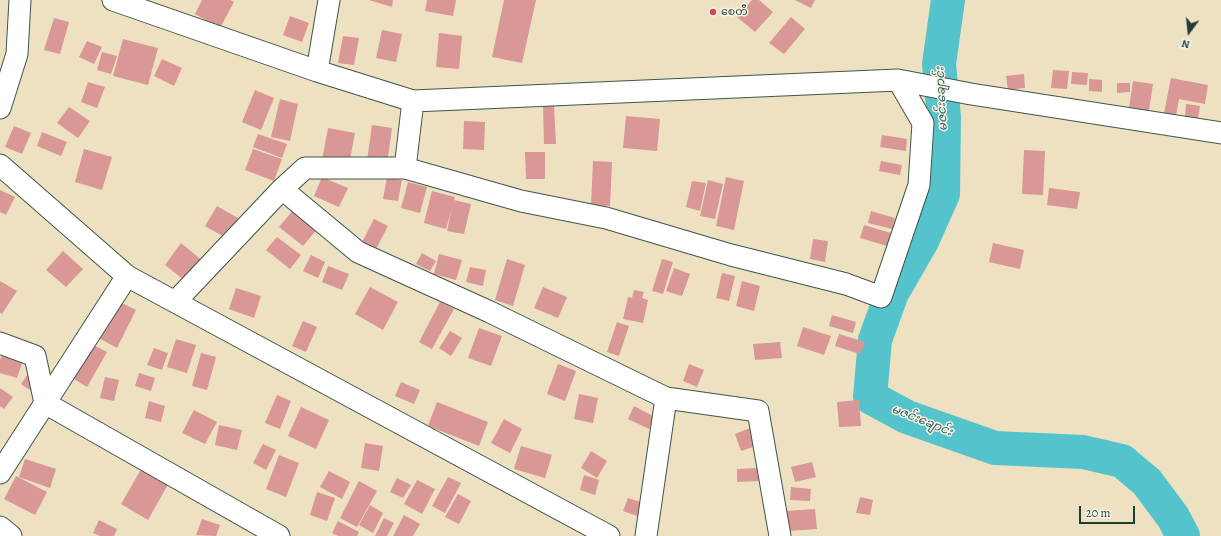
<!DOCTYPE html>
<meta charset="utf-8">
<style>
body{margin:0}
#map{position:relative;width:1221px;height:536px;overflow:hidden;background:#ede1c2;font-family:Alegreya,serif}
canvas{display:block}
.north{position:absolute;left:1169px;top:12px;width:40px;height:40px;-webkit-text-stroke:3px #f7f3e8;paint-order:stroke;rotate:195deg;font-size:11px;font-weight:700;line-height:16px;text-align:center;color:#1f3d34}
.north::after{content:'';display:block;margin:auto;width:14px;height:18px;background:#1f3d34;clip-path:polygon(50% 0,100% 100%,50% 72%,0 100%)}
.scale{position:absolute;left:1079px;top:506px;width:56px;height:18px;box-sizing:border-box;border:2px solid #1f3d34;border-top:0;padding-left:5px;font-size:12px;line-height:14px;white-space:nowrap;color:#1f3d34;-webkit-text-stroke:3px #f7f3e8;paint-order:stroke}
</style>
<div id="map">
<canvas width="1221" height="536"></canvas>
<div class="north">N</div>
<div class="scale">20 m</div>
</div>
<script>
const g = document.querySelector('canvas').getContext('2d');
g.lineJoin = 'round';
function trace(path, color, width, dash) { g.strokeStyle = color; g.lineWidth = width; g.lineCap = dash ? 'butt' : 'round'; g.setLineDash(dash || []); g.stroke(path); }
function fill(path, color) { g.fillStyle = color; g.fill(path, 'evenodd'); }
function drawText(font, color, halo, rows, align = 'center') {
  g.font = font + ' Alegreya,"Noto Sans Myanmar",serif'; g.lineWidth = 3; g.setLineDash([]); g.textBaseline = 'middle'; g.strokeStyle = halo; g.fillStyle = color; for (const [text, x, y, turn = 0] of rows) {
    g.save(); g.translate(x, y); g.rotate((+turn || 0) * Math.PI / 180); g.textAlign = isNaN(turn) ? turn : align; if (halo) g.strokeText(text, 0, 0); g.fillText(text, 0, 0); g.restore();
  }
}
trace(new Path2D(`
 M948,0L939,64L944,117L943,194L922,241L892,293L875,340L870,397L907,417L995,448L1083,452L1122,461L1147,482L1173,517L1183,536`), '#55c3cb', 34);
fill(new Path2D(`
 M202,0H230L234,2L220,28L195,14Z
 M369,0H393L392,7Z
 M427,0H456L453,16L425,11Z
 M504,0H536L522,63L492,57Z
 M752,0H759L773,12L755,32L737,17Z
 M795,0H815L811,8Z
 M290,16L309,23L302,42L283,35Z
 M791,17L805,29L784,54L769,43Z
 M54,18L69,22L60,54L44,50Z
 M382,30L402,34L396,62L376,58Z
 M439,33L462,36L459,69L436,67Z
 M343,36L359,38L354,65L338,63Z
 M123,39L158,48L148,85L113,76Z
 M87,41L102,47L94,64L79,57Z
 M102,52L117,56L111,74L97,70Z
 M162,59L182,68L174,86L154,76Z
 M1053,70L1069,71L1067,89L1051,88Z
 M1072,72L1088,73L1087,85L1071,84Z
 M1024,74L1025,88L1008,90L1006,76Z
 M1171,78L1208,85L1205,104L1179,99L1176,115L1164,113Z
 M1089,79L1102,80V92L1089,91Z
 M1133,81L1153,84L1149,111L1129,108Z
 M88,82L105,87L97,108L81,102Z
 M1117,83H1130V92L1117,93Z
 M255,90L274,98L261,130L242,122Z
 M280,99L298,104L290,141L271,137Z
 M1186,104L1200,106L1198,119L1185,117Z
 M543,105H554L556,144H544Z
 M69,107L90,121L78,138L57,123Z
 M626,116L660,119L657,151L623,148Z
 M464,121L485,122L484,150L463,149Z
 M372,125L392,128L387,164L367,161Z
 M14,126L31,133L22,154L5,147Z
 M328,128L355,133L349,165L322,160Z
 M42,132L67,142L61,156L37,146Z
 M258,134L287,144L282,158L253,147Z
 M882,135L907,139L906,151L880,147Z
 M84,149L112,157L102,190L75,182Z
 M253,149L282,159L274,181L245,170Z
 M1024,150L1045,151L1043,195L1022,194Z
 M525,152H545V179H526Z
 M593,161L612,162L610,206L591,205Z
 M881,161L902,165L900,175L879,171Z
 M322,177L348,188L339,207L314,196Z
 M387,177L402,180L398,201L383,199Z
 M726,177L744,181L734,230L716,226Z
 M708,180L723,184L715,219L700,216Z
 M692,181L706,183L700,211L686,207Z
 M408,182L427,187L420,213L401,208Z
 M1049,188L1080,192L1077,209L1047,205Z
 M0,190L15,197L6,215L0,212Z
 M432,191L455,197L454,200L471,204L464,234L447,231L452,208L446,229L424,223Z
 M217,206L238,218L226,238L205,226Z
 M294,209L318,228L303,246L279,227Z
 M871,211L895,218L892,229L868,223Z
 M374,219L388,226L374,253L360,246Z
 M864,225L891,233L887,246L860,238Z
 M277,237L301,255L290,269L266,250Z
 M813,239L828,241L825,262L810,259Z
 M181,243L205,263L189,284L165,265Z
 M993,243L1024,250L1020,269L989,262Z
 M63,251L83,269L66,287L46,270Z
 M422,253L436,261L430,271L416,264Z
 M439,254L462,260L456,280L434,274Z
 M311,255L325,262L318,278L303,271Z
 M507,259L525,265L513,306L495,300Z
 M662,259L673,262L663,294L652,291Z
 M328,266L349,274L342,290L322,282Z
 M470,267L486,270L483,286L466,282Z
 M674,268L690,274L682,296L666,291Z
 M722,273L735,276L729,301L716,298Z
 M0,281L17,291L2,314L0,313Z
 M742,281L760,286L754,311L736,306Z
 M370,287L398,302L383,330L355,314Z
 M543,287L567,297L558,318L534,308Z
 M236,288L261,296L254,318L229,309Z
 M634,290L644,292L642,298L648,300L643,323L623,319L628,297L632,298Z
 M114,299L136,310L117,348L95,336Z
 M440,302L454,309L432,349L419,342Z
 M832,315L856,322L853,333L829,326Z
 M303,321L317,327L306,352L292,346Z
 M617,322L629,326L619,356L607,352Z
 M803,327L831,336L824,355L797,346Z
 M479,328L502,336L491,366L468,358Z
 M450,331L462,338L451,356L439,348Z
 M839,334L865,342L860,354L835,346Z
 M176,339L196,345L187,373L167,367Z
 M780,342L782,358L755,360L753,344Z
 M93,345L107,352L87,387L74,379Z
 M154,348L168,353L162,370L147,365Z
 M201,353L216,357L207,390L192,386Z
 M2,354L23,360L17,378L0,373V360Z
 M558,364L576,371L565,401L547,394Z
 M689,364L704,370L697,387L683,381Z
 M139,373L155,378L151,391L135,386Z
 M28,374L36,394L21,384Z
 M105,377L119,380L114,401L100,398Z
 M401,382L420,390L414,404L395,396Z
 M0,388L13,397L4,409L0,406Z
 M579,394L598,398L593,423L574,419Z
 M277,395L291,401L280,429L265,423Z
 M859,400L861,426L839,427L837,402Z
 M149,401L165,406L161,422L145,418Z
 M437,402L488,422L479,446L428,426Z
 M634,406L655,417L649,429L628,419Z
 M301,407L329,420L316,449L288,436Z
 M194,410L217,422L205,444L182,433Z
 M504,419L522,429L510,453L491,443Z
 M219,425L242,430L237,450L215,445Z
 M750,428L756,446L741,451L735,434Z
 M365,443L383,446L379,471L361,468Z
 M263,444L276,450L266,470L253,463Z
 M521,446L552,455L545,478L514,469Z
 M591,451L607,461L597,478L581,468Z
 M279,455L299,463L286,497L266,489Z
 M25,459L56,469L50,488L19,477Z
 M812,462L816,477L795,482L791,467Z
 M143,466L170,481L148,520L121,504Z
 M758,468L759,481L737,482V469Z
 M329,471L350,482L342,499L320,487Z
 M584,475L599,480L595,495L580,490Z
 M16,476L47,492L35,515L4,499Z
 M448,477L461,483L445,513L432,506Z
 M397,478L411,485L403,498L390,492Z
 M417,480L435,489L422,514L404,504Z
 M359,481L377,491L357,527L340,518Z
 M791,487L811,489L810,501L790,500Z
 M317,492L335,498L327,521L310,515Z
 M458,494L471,501L459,524L445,517Z
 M860,497L873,500L870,515L856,513Z
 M628,498L644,503L640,517L623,511Z
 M370,505L383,513L373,533L359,525Z
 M815,509L817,529L788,531L786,511Z
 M404,515L420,524L413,536H393Z
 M384,518L394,523L387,536H375Z
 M202,519L220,525L216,536L196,535Z
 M99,520L117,529L114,536H100L93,533Z
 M338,521L359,532L357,536H338L332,533Z`), '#d99796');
const minor = new Path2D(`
 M113,0L317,71L413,101L898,80L971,94L1221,133
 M317,71L329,0
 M413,101L405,168L521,201L606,218L731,255L846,284L881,297L919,185L923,123L898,80
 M0,108L17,54L20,0
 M0,165L127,276L609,536
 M282,189L358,252L490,312L666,398L758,411L780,536
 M175,302L282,189L305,168H405
 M0,343L35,356L45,403L279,536
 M0,473L127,276
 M0,527L11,536
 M646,536L666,398`);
trace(minor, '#3e5649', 23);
trace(minor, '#fff', 21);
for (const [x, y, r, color] of [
 [713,12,4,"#d1495b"]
]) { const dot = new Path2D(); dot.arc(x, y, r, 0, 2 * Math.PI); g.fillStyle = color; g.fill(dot); trace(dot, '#f7f3e8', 1.5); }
drawText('11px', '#1f3d34', '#f7f3e8', [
 ["စေတီ",721,12]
], 'left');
drawText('italic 12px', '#2c5e5a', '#f7f3e8', [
 ["မဇင်းချောင်း",942,99,-93],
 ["မဇင်းချောင်း",922,421,22]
]);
</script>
